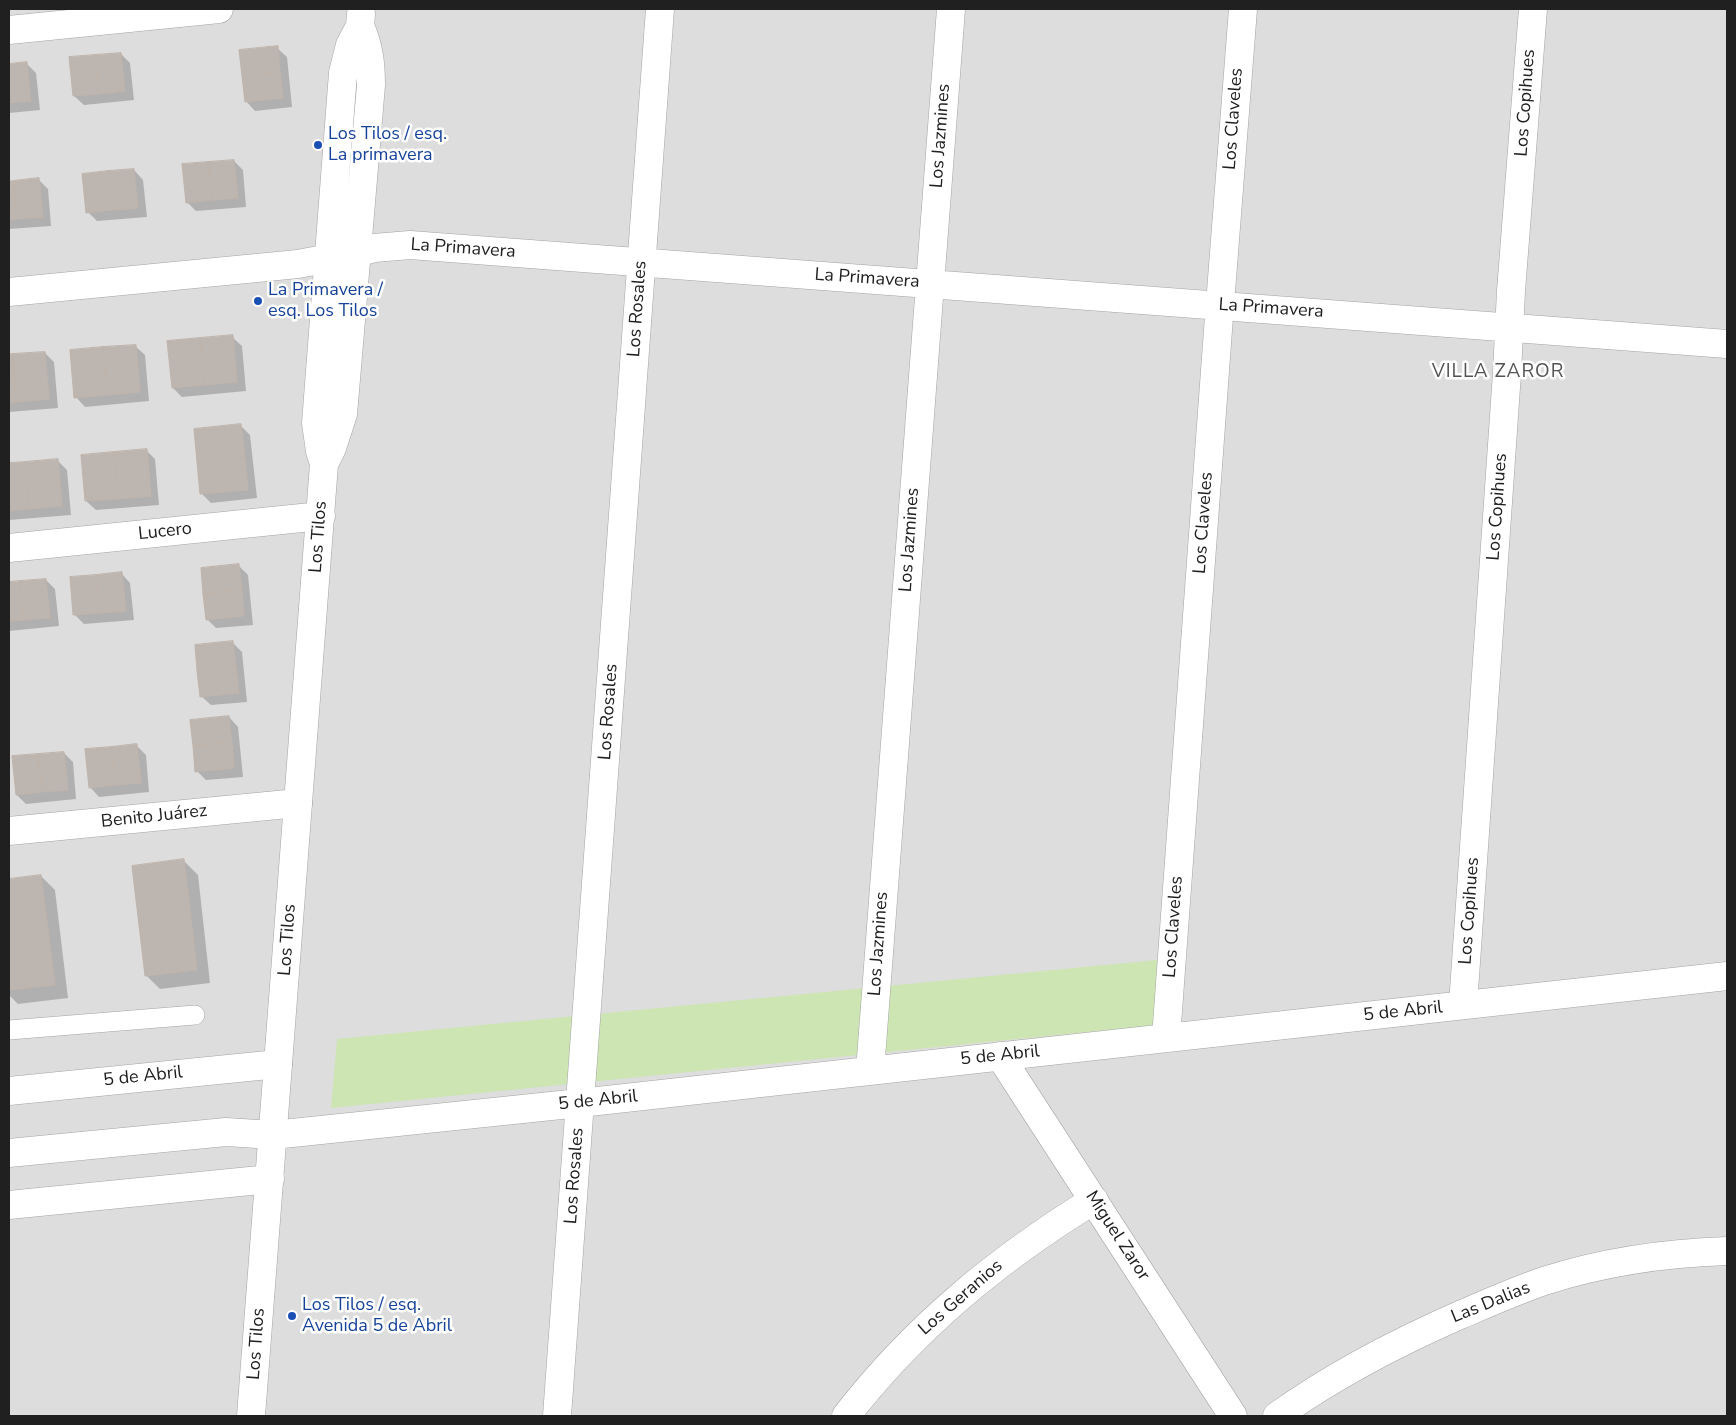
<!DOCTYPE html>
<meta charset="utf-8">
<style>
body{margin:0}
#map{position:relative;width:1736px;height:1425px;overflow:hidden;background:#f0ede7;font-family:"Nunito Sans",sans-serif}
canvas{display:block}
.frame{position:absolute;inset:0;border:10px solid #202020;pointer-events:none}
</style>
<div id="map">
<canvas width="1736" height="1425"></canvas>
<div class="frame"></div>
</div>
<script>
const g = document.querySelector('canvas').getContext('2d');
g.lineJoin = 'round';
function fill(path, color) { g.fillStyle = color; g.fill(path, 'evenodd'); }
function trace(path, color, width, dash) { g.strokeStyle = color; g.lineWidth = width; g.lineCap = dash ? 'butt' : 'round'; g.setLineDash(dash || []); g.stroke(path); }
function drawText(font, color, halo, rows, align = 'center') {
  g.font = font + ' "Nunito Sans",sans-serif'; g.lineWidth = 5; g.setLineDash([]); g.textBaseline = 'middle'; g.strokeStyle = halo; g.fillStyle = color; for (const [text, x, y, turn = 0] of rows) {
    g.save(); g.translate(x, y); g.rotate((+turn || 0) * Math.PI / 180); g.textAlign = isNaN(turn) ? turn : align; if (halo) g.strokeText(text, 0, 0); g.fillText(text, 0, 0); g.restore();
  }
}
fill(new Path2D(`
 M9,9H1727V1416H9Z`), '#dedddd');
fill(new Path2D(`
 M1157,960L1156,1025L331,1108L337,1039Z`), '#cde5b2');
fill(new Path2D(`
 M277,48L287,57L292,107L255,111L246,101Z
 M121,54L130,63L134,100L84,105L74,96Z
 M27,64L36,73L40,110L9,113V65Z
 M234,161L243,170L246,207L196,211L187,202Z
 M134,170L143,180L147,217L97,221L88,212Z
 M39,180L48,189L51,226L9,229V182Z
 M232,337L242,346L246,391L182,397L173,388Z
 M135,346L145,355L149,401L85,407L76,397Z
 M45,353L54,362L58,408L9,412V356Z
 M241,426L250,435L257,498L211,503L202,494L195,430Z
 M146,450L155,459L159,505L96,510L86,501Z
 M57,460L67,470L71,515L9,520V465Z
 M239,566L248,575L253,625L216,628L207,619Z
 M121,573L130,583L134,620L84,624L75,615Z
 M46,580L55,589L59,626L9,631V583Z
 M233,643L242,652L247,702L211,705L201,696Z
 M229,717L238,727L243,777L206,780L197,771Z
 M137,746L146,755L149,792L99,797L90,787Z
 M64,753L73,762L76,799L26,804L17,795Z
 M184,861L198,875L210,983L160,989L146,975Z
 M41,876L55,890L68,998L18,1004L9,995V880Z`), '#0003');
const building = new Path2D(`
 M278,46L280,72L242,76L239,50Z
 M121,53L125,91L99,94L95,55Z
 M95,55L99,94L73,96L69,57Z
 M27,62L31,101L9,103V64Z
 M280,72L283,98L245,102L242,76Z
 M234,160L238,198L212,200L208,162Z
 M208,162L212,200L186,203L182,164Z
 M134,169L138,208L112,210L108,171Z
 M108,171L112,210L86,213L82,174Z
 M39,178L43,217L17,219L13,181Z
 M9,181H13L17,219L9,220Z
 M233,335L237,382L204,385L200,338Z
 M200,338L204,385L172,388L167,341Z
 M136,345L140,392L107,395L103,347Z
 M103,347L107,395L74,398L70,350Z
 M45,352L49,399L17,402L12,354Z
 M12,354L17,402L9,403V355Z
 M241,424L245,457L197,462L194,429Z
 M147,449L151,496L118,499L114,452Z
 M114,452L118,499L85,501L81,455Z
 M245,457L248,490L200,494L197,462Z
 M58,459L62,506L29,509L25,462Z
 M25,462L29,509L9,511V463Z
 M239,564L242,590L203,594L201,568Z
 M122,572L126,611L100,613L96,575Z
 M96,575L100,613L73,615L70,577Z
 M46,579L50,618L24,620L20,581Z
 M20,581L24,620L9,621V582Z
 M242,590L244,616L206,620L203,594Z
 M233,641L236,667L197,671L195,645Z
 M236,667L239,693L200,697L197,671Z
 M229,716L232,742L193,746L190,720Z
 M232,742L234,768L195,772L193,746Z
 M137,744L141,783L115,785L111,747Z
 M111,747L115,785L89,788L85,749Z
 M64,752L68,790L42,792L38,754Z
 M38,754L42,792L16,795L12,756Z
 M184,859L197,970L145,976L132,866Z
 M41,875L55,985L9,990V879Z`);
fill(building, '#bdb6b0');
trace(building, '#c0b4ab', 1);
const service = new Path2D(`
 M9,1030L195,1015`);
const pedestrian = new Path2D(`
 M9,1153L226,1132L273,1135`);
const minor = new Path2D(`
 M9,30L219,9
 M357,253L374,248L410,245L1727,344
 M9,548L321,516
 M9,831L298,803
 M1463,1005L1507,373L1511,291L1533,9
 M1166,1038L1218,330L1243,9
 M1000,1056L1233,1416
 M870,1071L951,9
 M9,1091L278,1064
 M273,1135L580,1103L1727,976
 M9,1205L270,1179
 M557,1416L660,9
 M846,1416C915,1327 998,1259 1094,1200
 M1277,1416C1333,1376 1396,1343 1460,1315C1488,1303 1515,1291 1544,1281C1603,1262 1665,1253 1727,1251`);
const tertiary = new Path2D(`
 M9,292L298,264L345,255
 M324,464L320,451L316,423L343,73L350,45L360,26L361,14
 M251,1416L324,464L332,448L343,414L371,85C371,64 369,46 360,26`);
trace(service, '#a4a4a4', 20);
trace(pedestrian, '#a4a4a4', 29);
trace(minor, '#a4a4a4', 29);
trace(tertiary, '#a4a4a4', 29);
trace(service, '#fff', 19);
trace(pedestrian, '#fff', 28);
trace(minor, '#fff', 28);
trace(tertiary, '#fff', 28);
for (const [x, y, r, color] of [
 [318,145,5,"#1a4fb4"],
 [258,301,5,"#1a4fb4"],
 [292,1316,5,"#1a4fb4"]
]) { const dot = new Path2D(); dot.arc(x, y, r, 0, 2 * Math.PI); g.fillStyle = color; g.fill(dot); trace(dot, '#fff', 2); }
drawText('18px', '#202020', '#fff', [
 ["Los Copihues",1526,103,-86],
 ["Los Claveles",1234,119,-86],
 ["Los Jazmines",941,136,-86],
 ["La Primavera",463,249,4],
 ["La Primavera",867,279,4],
 ["Los Rosales",638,309,-86],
 ["La Primavera",1271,309,4],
 ["Los Copihues",1498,507,-86],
 ["Los Claveles",1204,523,-86],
 ["Lucero",165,532,-6],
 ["Los Tilos",319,537,-86],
 ["Los Jazmines",910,540,-86],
 ["Los Rosales",609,712,-86],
 ["Benito Juárez",154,817,-6],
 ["Los Copihues",1470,911,-86],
 ["Los Claveles",1174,927,-86],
 ["Los Tilos",288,940,-86],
 ["Los Jazmines",879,944,-86],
 ["5 de Abril",1403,1012,-6],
 ["5 de Abril",1000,1056,-6],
 ["5 de Abril",143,1077,-6],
 ["5 de Abril",598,1101,-6],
 ["Los Rosales",575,1176,-86],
 ["Miguel Zaror",1117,1236,57],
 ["Los Geranios",961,1298,-41],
 ["Las Dalias",1491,1303,-22],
 ["Los Tilos",257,1344,-86]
]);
drawText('18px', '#164399', '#fff', [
 ["Los Tilos / esq.",328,135],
 ["La primavera",328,156],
 ["La Primavera /",268,291],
 ["esq. Los Tilos",268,312],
 ["Los Tilos / esq.",302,1306],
 ["Avenida 5 de Abril",302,1327]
], 'left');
g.letterSpacing = '1px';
drawText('19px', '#535353', '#fff', [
 ["VILLA ZAROR",1498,372]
]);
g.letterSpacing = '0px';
</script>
